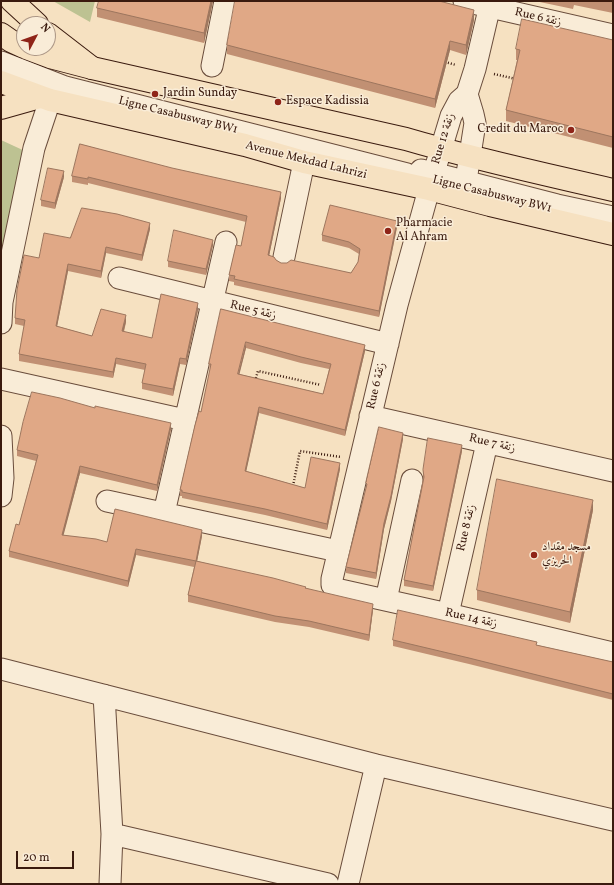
<!DOCTYPE html>
<meta charset="utf-8">
<style>
body{margin:0}
#map{position:relative;width:614px;height:885px;overflow:hidden;background:#f6e1c1;font-family:Vollkorn,serif}
canvas{display:block}
.frame{position:absolute;inset:0;border:2px solid #3a1a0e;pointer-events:none}
.north{position:absolute;left:16px;top:16px;width:40px;height:40px;box-sizing:border-box;background:#f9ecd7;border:1px solid #ad9887;border-radius:50%;rotate:49deg;font-size:11px;font-weight:700;line-height:16px;text-align:center;color:#3a1a0e}
.north::after{content:'';display:block;margin:auto;width:14px;height:18px;background:#8f2418;clip-path:polygon(50% 0,100% 100%,50% 72%,0 100%)}
.scale{position:absolute;left:16px;top:851px;width:58px;height:18px;box-sizing:border-box;border:2px solid #3a1a0e;border-top:0;padding-left:5px;font-size:12px;line-height:14px;white-space:nowrap;color:#3a1a0e;-webkit-text-stroke:3px #f9ecd7;paint-order:stroke}
</style>
<div id="map">
<canvas width="614" height="885"></canvas>
<div class="frame"></div>
<div class="north">N</div>
<div class="scale">20 m</div>
</div>
<script>
const g = document.querySelector('canvas').getContext('2d');
g.lineJoin = 'round';
function fill(path, color) { g.fillStyle = color; g.fill(path, 'evenodd'); }
function trace(path, color, width, dash) { g.strokeStyle = color; g.lineWidth = width; g.lineCap = dash ? 'butt' : 'round'; g.setLineDash(dash || []); g.stroke(path); }
function drawText(font, color, halo, rows, align = 'center') {
  g.font = font + ' Vollkorn,Amiri,serif'; g.lineWidth = 3; g.setLineDash([]); g.textBaseline = 'middle'; g.strokeStyle = halo; g.fillStyle = color; for (const [text, x, y, turn = 0] of rows) {
    g.save(); g.translate(x, y); g.rotate((+turn || 0) * Math.PI / 180); g.textAlign = isNaN(turn) ? turn : align; if (halo) g.strokeText(text, 0, 0); g.fillText(text, 0, 0); g.restore();
  }
}
fill(new Path2D(`
 M53,1H95L90,22Z
 M1,140L27,152L1,297Z`), '#bdc292');
const minor = new Path2D(`
 M464,1L613,35
 M491,1L475,69L467,94L459,101L451,116L429,189L397,305L332,579V585L336,589L448,614L613,653
 M1,62L65,87L407,174
 M212,66L225,1
 M467,94L473,114L475,123L467,174
 M421,170L557,205L613,217
 M284,257L304,162
 M119,278L388,344
 M1,323L2,302L34,148L50,100
 M1,379L185,420
 M370,416L613,471
 M1,436L3,478L1,496
 M107,501L338,551
 M164,513L226,242
 M386,600L412,480
 M448,614L487,443
 M1,669L376,765L613,820
 M104,695L112,834L110,884
 M112,834L328,884
 M348,884L376,765`);
const major = new Path2D(`
 M1,34L11,41L24,47
 M26,48L50,57L92,68L406,139C474,159 544,174 613,190
 M1,82L50,100L245,145L304,162L429,189L490,205L613,234`);
const highway = new Path2D(`
 M12,1L37,24
 M48,34L92,68
 M1,108L40,97`);
trace(minor, '#694c3b', 23);
trace(major, '#3a1a0e', 24);
trace(highway, '#3a1a0e', 24);
trace(new Path2D(`
 M445,62L456,65
 M494,74L516,79
 M255,381L258,371L321,385
 M293,486L300,451L341,457`), '#3a1a0e', 2.5, [1, 2]);
trace(minor, '#f9ecd7', 21);
trace(major, '#f6e1c1', 22);
trace(highway, '#f6e1c1', 22);
fill(new Path2D(`
 M213,1L204,43L97,17V8Z
 M535,1H613V13L574,5L573,9Z
 M474,20L466,55L450,50L435,108L227,54V45Z
 M613,40V148L506,121V110L517,60H516V49Z
 M80,144L281,198L269,256L281,263L351,273L358,262L359,254L349,248L322,241V235L397,227L379,317L234,285V282L229,281V275L241,246L246,222L88,183V185L72,182V176Z
 M64,177L55,209L41,206V200Z
 M150,229L142,261L106,253L101,278L68,271L57,326L92,336L126,322L124,332L152,338L198,310L186,365L180,364L173,396L142,389V383L145,370L116,364L113,378L19,361V354L24,326L15,324V318L39,258L70,238Z
 M213,245L206,275L168,267V261Z
 M221,309L365,351L345,436L259,413L246,471L305,488L340,469L327,530L265,515L182,498V496H180V490L201,412L210,370L209,364ZM246,348L301,363L329,369L323,394L239,374Z
 M95,408L171,429L157,491L80,473L63,535L107,542L202,536L197,561L306,588L373,610L369,641L309,627L275,622L188,602V595L194,567L136,555L128,587L9,557V551L19,525L36,461L17,456V450Z
 M403,439L391,501L384,529L376,579L346,573V567L366,489V483Z
 M462,451L433,591L404,586V580L423,479V470Z
 M593,510L570,623L477,600V590Z
 M393,640L537,645L613,662V700L469,664L393,646Z`), '#c19073');
fill(new Path2D(`
 M211,1H213L204,43V33Z
 M474,10V20L466,55V45Z
 M450,41V50L435,108V99Z
 M64,171V177L55,209V203Z
 M281,192V198L268,261V255Z
 M397,221V227L379,317V311Z
 M150,223V229L142,261V255Z
 M213,240V245L206,275V269Z
 M106,247V253L101,278V271Z
 M68,264V271L56,332V326Z
 M198,303V310L186,365V359Z
 M126,315V322L122,337V331Z
 M246,342V348L238,380V374Z
 M365,345V351L345,436V430Z
 M116,358V364L113,378V372Z
 M180,358V364L173,396V389Z
 M259,407V413L245,477V471Z
 M171,423V429L157,491V485Z
 M403,433V439L391,501L384,529L376,579V573L384,523Z
 M462,445V451L433,591V586Z
 M340,463V469L327,530V524Z
 M80,466V473L62,541V535Z
 M593,500V510L570,623V612Z
 M202,530V536L196,567V561Z
 M136,549V555L128,587V581Z
 M373,604V610L369,641V635Z`), '#9d765e');
const building = new Path2D(`
 M99,1H211L204,33L97,8Z
 M235,1H439L474,10L466,45L450,41L435,99L227,45Z
 M522,19L613,40V137L506,110L520,50L516,49Z
 M80,144L172,168L281,192L268,255L274,257L276,260L281,263H287L291,260L351,273L358,262L360,249L349,242L322,235L330,205L397,221L379,311L234,279L235,276L229,275L236,245L241,246L247,216L88,177V179L72,176Z
 M48,168L64,171L55,203L41,200Z
 M82,208L117,214L150,223L142,255L106,247L101,271L68,264L56,326L92,336L101,309L126,315L122,331L152,338L161,294L198,303L186,359L180,358L173,389L142,383L146,364L116,358L113,372L19,354L25,320L15,318L17,290L24,255L39,258L44,233L70,238Z
 M174,230L213,240L206,269L168,261Z
 M221,309L365,345L345,430L259,407L245,471L305,488L311,457L340,463L327,524L265,509L182,492V490H180L195,425L199,411L201,412L211,364H209ZM246,342L301,357L331,364L323,394L238,374Z
 M32,392L60,398L95,408V406L171,423L157,485L80,466L62,535L96,539L107,542L115,509L202,530L196,561L273,578L306,587L305,588L373,604L369,635L309,621L275,616L188,595L196,561L136,549L128,581L9,551L16,524L19,525L38,455L17,450L23,422Z
 M379,427L403,433L391,496L384,523L376,573L346,567L367,484L366,483Z
 M428,438L462,445L433,586L404,580L424,477L423,470Z
 M497,479L593,500L570,612L477,590Z
 M398,610L537,642L536,645L613,662V694L469,658L393,640Z`);
fill(building, '#e0a886');
trace(building, '#9d765e', 1);
for (const [x, y, r, color] of [
 [155,94,4,"#8f2418"],
 [278,102,4,"#8f2418"],
 [571,130,4,"#8f2418"],
 [388,231,4,"#8f2418"],
 [534,555,4,"#8f2418"]
]) { const dot = new Path2D(); dot.arc(x, y, r, 0, 2 * Math.PI); g.fillStyle = color; g.fill(dot); trace(dot, '#f9ecd7', 1.5); }
drawText('12px', '#3a1a0e', '#f9ecd7', [
 ["Rue 6 زنقة",538,18,13],
 ["Ligne Casabusway BW1",178,116,14],
 ["Rue 12 زنقة",444,139,-73],
 ["Avenue Mekdad Lahrizi",306,161,14],
 ["Ligne Casabusway BW1",492,195,14],
 ["Rue 5 زنقة",253,311,14],
 ["Rue 6 زنقة",377,386,-77],
 ["Rue 7 زنقة",492,444,13],
 ["Rue 8 زنقة",467,528,-77],
 ["Rue 14 زنقة",471,619,13]
]);
drawText('12px', '#3a1a0e', '#f9ecd7', [
 ["Jardin Sunday",163,94],
 ["Espace Kadissia",286,102],
 ["Credit du Maroc",563,130,"right"],
 ["Pharmacie",396,224],
 ["Al Ahram",396,238],
 ["مسجد مقداد",542,548],
 ["الحريزي",542,562]
], 'left');
</script>
